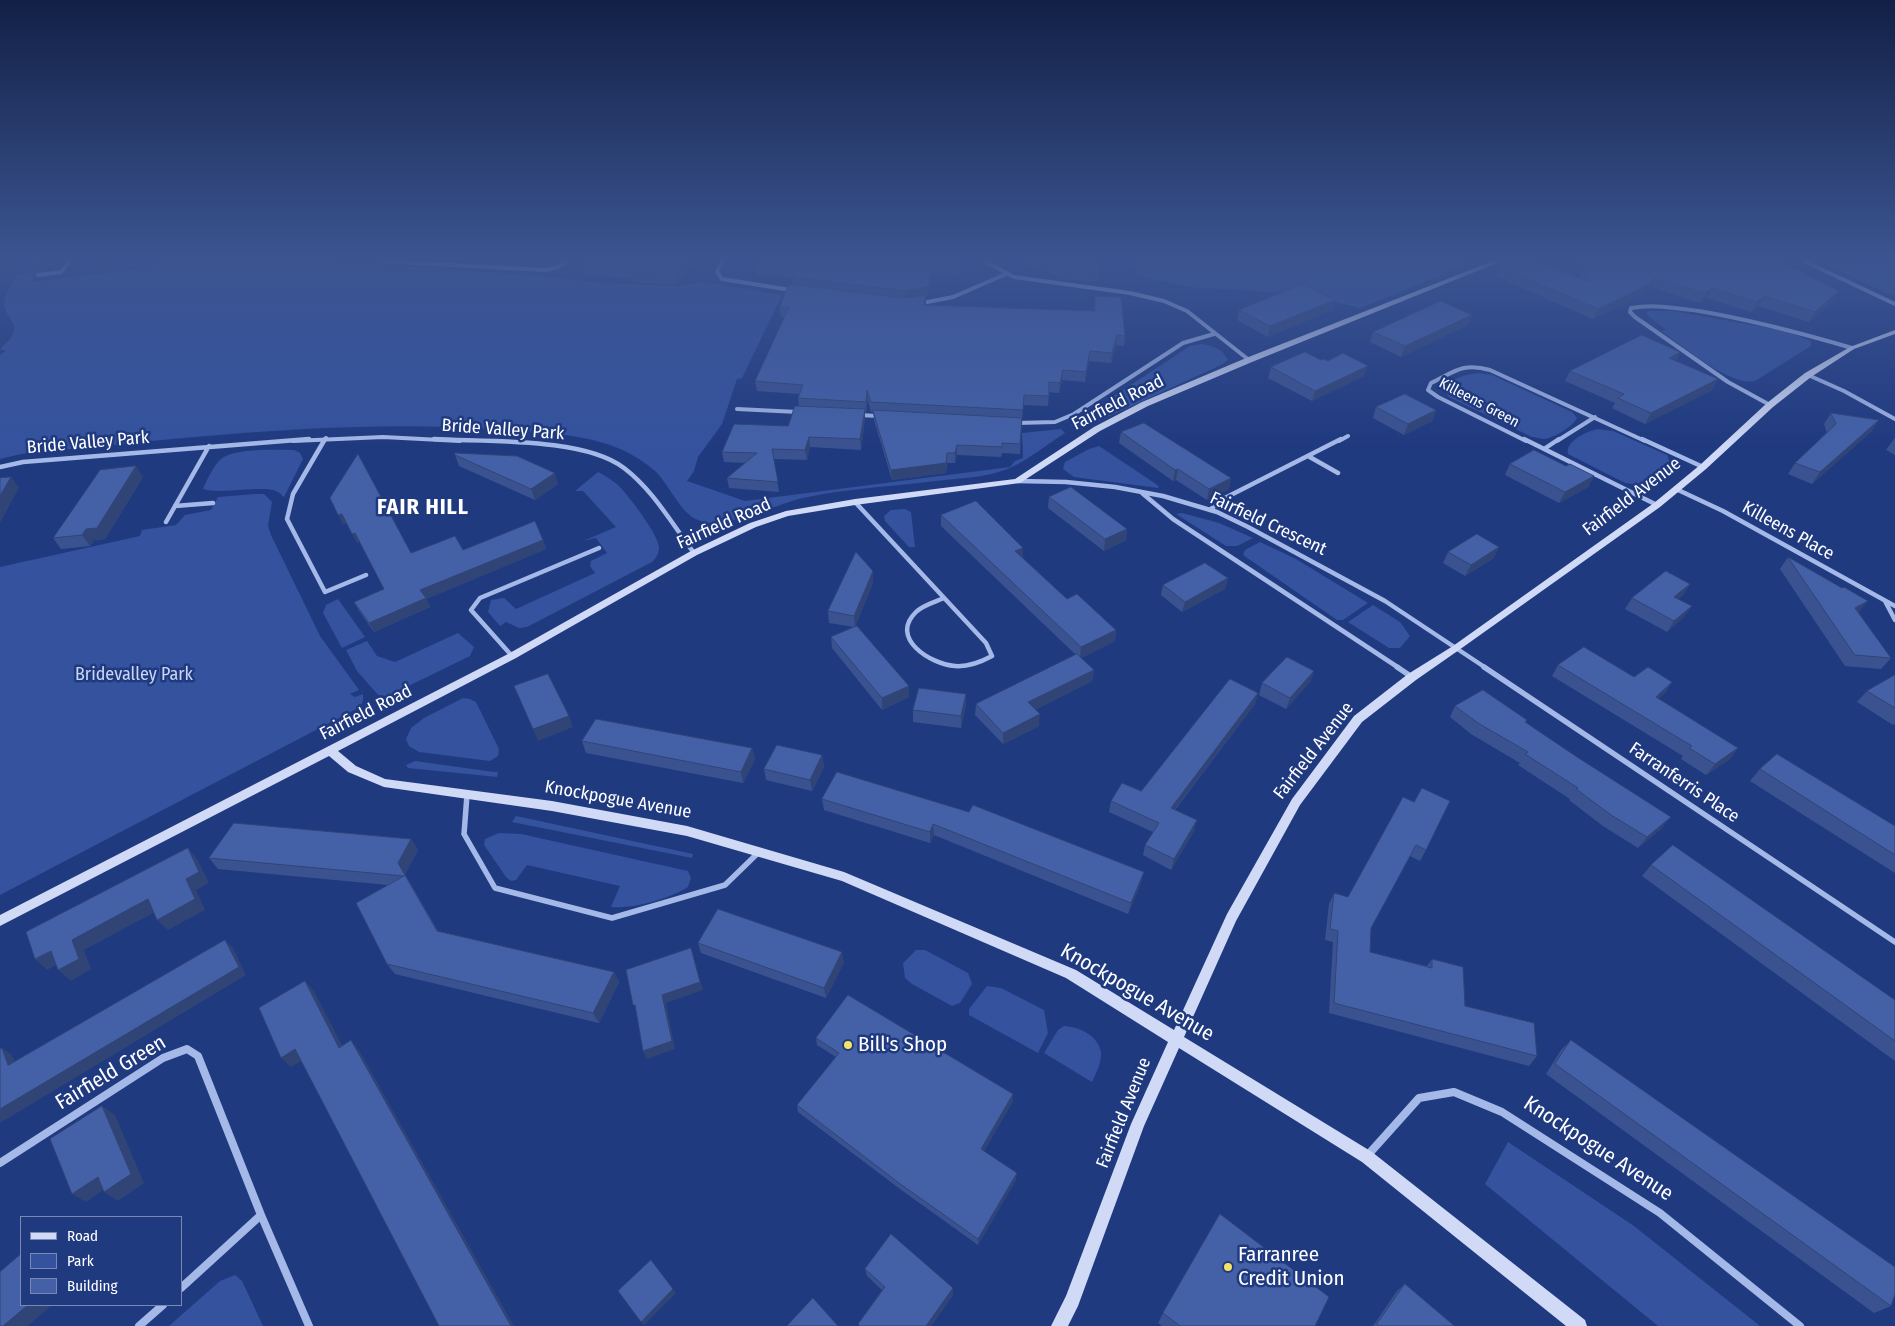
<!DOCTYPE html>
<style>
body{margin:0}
#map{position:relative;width:1895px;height:1326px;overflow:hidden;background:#203a80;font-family:"Fira Sans Condensed",sans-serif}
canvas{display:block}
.legend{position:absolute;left:20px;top:1216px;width:162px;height:90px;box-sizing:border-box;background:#203a80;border:1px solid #7989b3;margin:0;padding:6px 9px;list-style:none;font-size:15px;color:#fff}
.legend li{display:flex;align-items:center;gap:10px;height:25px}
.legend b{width:25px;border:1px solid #7989b3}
</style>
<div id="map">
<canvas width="1895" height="1326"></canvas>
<ul class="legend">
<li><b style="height:6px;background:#d0daf6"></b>Road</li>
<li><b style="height:14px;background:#34529e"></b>Park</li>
<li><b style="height:14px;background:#4461a8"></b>Building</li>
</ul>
</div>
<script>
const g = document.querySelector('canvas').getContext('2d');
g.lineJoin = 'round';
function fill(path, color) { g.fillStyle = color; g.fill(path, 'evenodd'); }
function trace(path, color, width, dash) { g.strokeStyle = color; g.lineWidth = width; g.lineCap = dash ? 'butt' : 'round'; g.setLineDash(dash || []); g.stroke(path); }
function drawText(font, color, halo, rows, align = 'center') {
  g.font = font + ' "Fira Sans Condensed",sans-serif'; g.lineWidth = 5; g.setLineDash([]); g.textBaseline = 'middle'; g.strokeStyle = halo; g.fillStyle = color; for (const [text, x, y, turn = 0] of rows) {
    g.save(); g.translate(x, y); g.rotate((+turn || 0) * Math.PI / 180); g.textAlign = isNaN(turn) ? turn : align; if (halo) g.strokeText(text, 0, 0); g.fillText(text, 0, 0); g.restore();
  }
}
fill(new Path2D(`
 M156,261H330L540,276L601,283L677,286L702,282L782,295L742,378L737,379L722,424L698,457L694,471L687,481L745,501L1010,467L1015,461L1023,458L1022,433L1061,429L1065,433C1047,444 1025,463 1005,470C986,477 965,478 945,480C898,486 850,488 803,498C775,504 724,532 698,520C680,513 669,484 655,471C612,432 547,433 493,429C335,419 178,439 21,454L0,459V355L6,351L0,349L11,338L15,328C13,321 9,318 6,311C0,300 12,284 17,274L36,272L31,282L149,268Z
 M1132,261H1476L1360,308L1304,294L1189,287L1137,275Z
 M1818,261L1895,263V297Z
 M1649,311H1672L1786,331L1811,341V346L1755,381C1730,387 1682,345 1661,331L1666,330L1646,314Z
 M1201,344C1212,345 1223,349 1228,360L1221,365L1079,430L1070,425L1190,346Z
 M1479,373L1492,375L1572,412L1577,418C1572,427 1554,438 1544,439C1540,439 1535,437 1532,437L1449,397L1444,390C1451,378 1465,374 1479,373Z
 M1597,429L1613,431L1667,455L1670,463L1639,485L1625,483L1568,454C1565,441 1586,432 1597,429Z
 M1099,446L1156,484L1159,487L1158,488L1074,477L1063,469L1065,462L1089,449Z
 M294,450L300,453L303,459L284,497C282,496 280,493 278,492C266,484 221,495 203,489C207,480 215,462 224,457C240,448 276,450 294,450Z
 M598,472C606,476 614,481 621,488C630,498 659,535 659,548C659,554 656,558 652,562L527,627L519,628L506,622L500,626L488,612L491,600L504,598L516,609L595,573L590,566L591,561L607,553L596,538L583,541L616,527L583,491H575Z
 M255,494H264L272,502L268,526L271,535L320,636L359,690L350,694L355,697L363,694V700L360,707L0,895V567L140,536L142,530L176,525L185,515L211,510L218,497Z
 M905,509L911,512L915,547H909L885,521L884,516L891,510Z
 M1182,513L1219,523L1253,538L1237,546H1226L1176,514Z
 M1260,542L1296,559L1368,603L1343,620H1337L1243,555L1245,550Z
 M338,599L365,637L342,648L323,613L326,605Z
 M1373,605L1400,622L1410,636L1400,648H1389L1348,622Z
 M458,633L474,647L470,656L388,696H379L357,671L346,650L367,641L377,656L395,662Z
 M463,698L470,699L476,702L499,749L498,756L490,761L419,752L409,746L406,739L411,728L424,718Z
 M415,761L494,772H498L497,777L408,768L406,765Z
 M516,816L693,854L692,858L512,822Z
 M499,833L521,834L688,871L691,878L688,887C669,899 633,909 611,907L620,886L527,865L516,880L511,881L506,877L484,845L485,839Z
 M916,950H925L968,973L972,984L960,1003L952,1006L912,984L905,978L903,963Z
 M987,986L1001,988L1044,1010L1048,1033L1038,1053L969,1015V1009Z
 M1064,1026C1079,1027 1098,1035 1101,1052C1102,1061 1096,1074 1092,1082L1044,1053L1058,1030Z
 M1508,1142L1634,1226L1760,1326H1658L1485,1184Z
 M235,1275L242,1281L263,1326H169L220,1281Z`), '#34529e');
trace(new Path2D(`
 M379,261L545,270L558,267L567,261
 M722,261L717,272L722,279L791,290
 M984,261L1014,277L1130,293L1164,301L1187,311L1249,360
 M1804,261L1895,304
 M38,275L61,272L70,261
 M922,303L953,297L1006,274
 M1808,375L1844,391L1895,419
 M1770,405L1728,382L1635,317L1630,312L1631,308C1654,304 1677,308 1699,311C1752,320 1801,333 1852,348
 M737,409L798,412
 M859,415L878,416
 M1016,423L1055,422L1074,414L1183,343L1214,334
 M293,441L383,437L460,441
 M324,441L326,438
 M1339,441L1348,436
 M1526,441L1438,397L1428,390L1431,383C1454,372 1463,362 1490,370L1645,441
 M1557,441L1595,417`), '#a5b9e8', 4);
trace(new Path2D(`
 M325,439L293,494L287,519L325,592L366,575
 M434,439C485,442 584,437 624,468C653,490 672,524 694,553
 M1524,439L1657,505
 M1642,439L1703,467
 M1544,449L1559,439
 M1308,456L1338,473
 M0,467L23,462L309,439
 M1018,481L1066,482L1115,487L1163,496L1217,512L1248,527L1385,601L1486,668
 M1676,489L1723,511L1895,606
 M1142,493L1173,519L1399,668
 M855,502L986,643L992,656C981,662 968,667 955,666C930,664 889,638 916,612C923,605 935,602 944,598
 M175,506L213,503
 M1210,510L1221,500L1341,439
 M166,522L209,446
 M1885,601L1895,620
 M512,656L471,610L480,598L599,548`), '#a5b9e8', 4.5);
trace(new Path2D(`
 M1397,667L1412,677
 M1484,667L1895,942
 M467,795L464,834L495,888L612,918L725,885L759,852`), '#a5b9e8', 5.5);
trace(new Path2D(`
 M1367,1156L1419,1098L1454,1092L1502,1112L1660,1213L1800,1326
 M0,1163L163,1058L187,1049L198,1056L261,1215L181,1288
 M261,1215L309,1326
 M139,1326L163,1305`), '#a5b9e8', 8);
fill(new Path2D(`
 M1493,261H1502L1252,362L1148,406L1100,431L1020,483L855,505L788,516L756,527L697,555L516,658L338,751L356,766L385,779L552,801L687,826L844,872L1076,970L1174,1030L1227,914L1292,799L1354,716L1408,674L1453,646L1654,503L1700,465L1767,403L1805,373L1850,347L1895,330V334L1854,349L1811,377L1773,407L1706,469L1660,507L1459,650L1416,680L1362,722L1300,805L1236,921L1184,1037L1372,1152L1585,1320L1587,1326H1566L1362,1162L1179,1048L1144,1126L1078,1306L1068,1326H1051L1066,1296L1131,1124L1168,1042L1066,978L842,881L687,836L552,811L384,787L348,772L329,756L0,926V915L508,654L691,551L750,523L786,511L855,499L1015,479L1094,427L1142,402L1246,358Z`), '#d0daf6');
fill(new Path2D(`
 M0,261H48L43,264L0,263Z
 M586,261H695L677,285L631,282L630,278L584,275L582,266Z
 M759,261H962L960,275L932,274L928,297H926V305L1094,311L1095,296L1125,336L1124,346L1116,345L1111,363L1089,361L1085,382L1062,380L1059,393L1049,392L1048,406L1023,405L1020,454L1002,453L1001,457L957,455L955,463H947L946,473L892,480L874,420L873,412H871L868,400L866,412H865V419L861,450L810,447L807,460L774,459L779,492L729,488L727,478L745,463L724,462L722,452L788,426L799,406L798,398L799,394L757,391L755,381L785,317H781L780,307L793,284L792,277L758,276L757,266Z
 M1016,261H1096L1099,272L1098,282L1068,280Z
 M1503,261L1580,278L1574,261H1780L1833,301L1809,322L1759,306L1751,312L1707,298L1701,302H1696L1651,287L1633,300L1593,319L1497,277Z
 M1335,300L1332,310L1268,337L1237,320L1239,310Z
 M1468,325L1401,357L1370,342L1373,332Z
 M1680,352L1676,361L1718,379L1712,390L1645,424L1612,408L1615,403L1565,381L1570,371Z
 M1321,360L1364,376L1312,401L1268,378L1271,367Z
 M1376,407L1436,410L1432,421L1404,435L1373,418Z
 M1831,413L1872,431L1812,484L1788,474L1795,463L1827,433L1824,424Z
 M1121,432L1231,478L1229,489L1207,500L1176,480L1173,481L1119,443Z
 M1895,438V455L1886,450L1894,439Z
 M455,455L558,484L535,500L459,466Z
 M1510,464L1566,466L1594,476L1588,487L1559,503L1505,475Z
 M143,477L105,539L94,540L90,546L61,549L53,538Z
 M1049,497L1127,529L1126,540L1104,551L1048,508Z
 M330,498L411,553L463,550L543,540L546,549L426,599L430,607L374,632L359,611L354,602L384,589L360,542L357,543L347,523L343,524Z
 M941,515L1023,558L1067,599L1116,630L1115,641L1081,658L1094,670L1092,681L1035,710L1039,726L1003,744L975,715L976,704L1076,655L941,526Z
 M1448,552L1494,558L1465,576L1443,563Z
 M1788,557L1891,658L1881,669L1845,666L1780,569Z
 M873,571V583L855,627L909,686V697L882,710L832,648L831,637L854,627L829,623L828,611Z
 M1228,578L1225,589L1182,612L1161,595L1163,585Z
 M1690,584L1683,595L1678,599L1684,617L1667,632L1625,609L1632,598Z
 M1558,665L1634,677L1672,682L1665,693L1658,699L1738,748L1730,759L1706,775L1681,759L1683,756L1552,676Z
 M1314,671L1310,682L1286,709L1259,695L1262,683Z
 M1895,675V724L1893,725L1857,702L1867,691Z
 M1258,693L1255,704L1175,810L1194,831L1171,870L1143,855L1145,845L1153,832L1109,812L1111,801L1141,791Z
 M966,705L961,728L913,722V710Z
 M1455,706L1526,722L1662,828L1638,848L1603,826L1569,800L1570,799L1518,765L1520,763L1471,734L1450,717Z
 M582,741L752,748L755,759L743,783L586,753Z
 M822,755L824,767L812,791L766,780L764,769Z
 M1760,769L1895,826V873L1750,781Z
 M837,772L1141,883L1128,914L934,835L930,843L824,810L822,799Z
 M1403,797L1426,850L1420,861L1410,856L1371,928L1370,952L1427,966L1432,959L1465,1006L1537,1056L1529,1066L1329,1013L1333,942L1325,940L1329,904L1334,893L1348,897Z
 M411,839L418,850L405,874L438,931L614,972L619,982L599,1023L395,974L387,964L388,885L218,869L209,858Z
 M1651,865L1895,1000V1061L1642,876Z
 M698,943L844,962L826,998L701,953Z
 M816,1038L1013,1094V1101L984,1151L1016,1180L978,1245L900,1189L798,1112L797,1105L836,1057L817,1045Z
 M1571,1040L1891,1306L1874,1313L1546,1074L1561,1050Z
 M865,1269L953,1295L931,1326H859L858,1324L882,1290L867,1276Z
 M1405,1284L1454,1326H1373L1397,1291Z
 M1163,1313L1315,1326H1162L1158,1323Z`), '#3a5390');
fill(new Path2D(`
 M41,261H48L43,264Z
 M102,261H141L104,264Z
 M686,261H695L677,285L676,275Z
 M961,261H962L960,275V266Z
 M932,264V274L928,297H926V305L924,315L905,300V291Z
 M1656,278L1651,287L1633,300L1593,319L1598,309Z
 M1712,288L1707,298L1701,302L1706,293Z
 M1839,291L1833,301L1809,322L1815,312Z
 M1765,296L1759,306L1751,312L1757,302Z
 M1335,300L1332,310L1268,337L1270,326Z
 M1472,315L1468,325L1401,357L1405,346Z
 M1117,335L1116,345L1111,363L1112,353Z
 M1090,351L1089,361L1085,382L1086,372Z
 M1680,352L1675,362L1669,358Z
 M1368,366L1364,376L1312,401L1315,391Z
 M1063,370L1062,380L1059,393L1060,383Z
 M1718,379L1712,390L1645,424L1651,413Z
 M867,390L868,400L866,412V402Z
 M865,409V419L861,450L860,439Z
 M1436,410L1432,421L1404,435L1408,424Z
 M1879,420L1872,431L1812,484L1820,472Z
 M809,437L810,447L807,460L805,450Z
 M957,445V455L955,463V453Z
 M947,453L946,473L892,480L891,470Z
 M136,466L143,477L105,539L94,540L90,546L82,535Z
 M1178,469L1176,480L1173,481L1175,470Z
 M555,473L558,484L535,500L531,489Z
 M1594,476L1588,487L1559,503L1565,492Z
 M11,477L19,488L0,523V496Z
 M1231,478L1229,489L1207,500L1209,489Z
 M342,514L347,523L343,524L338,515Z
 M1127,529L1126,540L1104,551L1105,539Z
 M355,533L360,542L357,543L352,534Z
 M543,540L546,549L426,599L430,607L374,632L369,623L420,590Z
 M1499,547L1494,558L1465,576L1471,565Z
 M1023,548V559L1015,551Z
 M873,571V583L855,627L854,616Z
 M1228,578L1225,589L1182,612L1185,602Z
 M1690,584L1683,595L1667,608L1674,597Z
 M1868,601L1859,612L1846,619L1855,608Z
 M1692,606L1684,617L1667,632L1674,621Z
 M1116,630L1115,641L1080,658L1081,647Z
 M1094,670L1092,681L1027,714L1028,702Z
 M1314,671L1310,682L1286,709L1290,698Z
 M1672,682L1665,693L1649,708L1656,697Z
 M909,686V697L882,710V698Z
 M1258,693L1255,704L1168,818L1171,808Z
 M966,694V705L961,728V716Z
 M1040,714L1039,726L1003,744V733Z
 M569,716L573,727L538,741L533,729Z
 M752,748L755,759L743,783L741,772Z
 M1738,748L1730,759L1706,775L1715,764Z
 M822,755L824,767L812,791L810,780Z
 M1671,817L1662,828L1638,848L1647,837Z
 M1197,820L1194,831L1171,870L1174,859Z
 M933,824L934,835L930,843V832Z
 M411,839L418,850L405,874L443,942L398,863Z
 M188,848L197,859L209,883L196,890L205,910L168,930L157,920L186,879Z
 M1144,872L1141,883L1128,914L1131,903Z
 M148,899L159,910L84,950L91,969L71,981L58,970L72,940Z
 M225,940L233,948L246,975L0,1123V1109Z
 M691,948L703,990L666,1003L675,1049L647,1059L643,1051L662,995Z
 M51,951L63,961L47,970L35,959Z
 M842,952L844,962L826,998L824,988Z
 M614,972L619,982L599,1023L593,1013Z
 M305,981L314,991L348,1057L339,1048Z
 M351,1040L359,1050L514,1326H511Z
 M2,1048L12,1055L18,1072L8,1065Z
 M295,1049L305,1059L291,1067L281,1058Z
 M1013,1094V1101L981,1156V1149Z
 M102,1106L115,1115L144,1183L118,1201L104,1192Z
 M1017,1173L1016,1180L978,1245V1239Z
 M98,1177L111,1185L86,1202L72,1194Z
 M953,1288V1295L931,1326H926Z
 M673,1289L676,1293L644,1325L641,1322Z
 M28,1305H52L28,1326H3Z`), '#304476');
const building = new Path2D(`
 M586,261H686L676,275L629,272L632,269L582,266Z
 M759,261H961L960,266L932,264L928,287L905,291L792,277L795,268L757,266Z
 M1042,261H1096L1099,272L1069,271Z
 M1503,261H1537L1589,282L1582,261H1780L1839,291L1815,312L1765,296L1757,302L1712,288L1706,293L1701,292L1656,278L1638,290L1598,309L1501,268Z
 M789,284L904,298L926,295L924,305L1095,311V296L1121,297L1125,336L1117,335L1112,353L1090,351L1086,372L1063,370L1060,383L1049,382V396L1024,395L1023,410L871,402L867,390L866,402L798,398L803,385L755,381L789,307H780Z
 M1303,284L1335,300L1270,326L1239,310Z
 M1441,301L1472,315L1405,346L1373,332Z
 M1642,335L1680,352L1669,358L1718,379L1651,413L1618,398L1624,394L1570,371Z
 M1305,352L1321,360L1323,359L1328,361L1343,353L1368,366L1315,391L1271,367Z
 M1405,394L1436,410L1408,424L1376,407Z
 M795,406L865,409L860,439L809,437L805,450L772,449L778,482L727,478L757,453L722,452L734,424L788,426Z
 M873,410L1022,418L1020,444L1002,443V447L957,445L955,453H947L946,463L891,470Z
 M1831,413L1879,420L1820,472L1795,463L1836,424Z
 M1144,423L1231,478L1209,489L1178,469L1175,470L1121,432Z
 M1534,450L1566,466L1570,464L1594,476L1565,492L1510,464Z
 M455,453L517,456L555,473L531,489L455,455Z
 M358,454L411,553L455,536L463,550L535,521L543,540L420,590L426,598L369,623L354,602L384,589L355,533L352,534L342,514L338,515L330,498Z
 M136,466L97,528L86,529L82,535L53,538L100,470Z
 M11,477L0,496V478Z
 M1071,487L1127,529L1105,539L1049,497Z
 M976,501L1023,548L1015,551L1067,599L1077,594L1116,630L1081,647L941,515Z
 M1477,534L1499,547L1471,565L1448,552Z
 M856,552L873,571L854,616L828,611Z
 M1788,557L1842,588L1844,587L1868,601L1855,608L1891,658L1855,655Z
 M1205,563L1228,578L1185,602L1163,585Z
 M1666,571L1690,584L1674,597L1692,606L1674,621L1632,598Z
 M857,626L909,686L882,698L831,637Z
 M1584,647L1634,677L1648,667L1672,682L1656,697L1738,748L1715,764L1689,748L1692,746L1558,665Z
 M1077,654L1094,670L1028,702L1040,714L1003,733L976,704Z
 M1287,657L1314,671L1290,698L1262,683Z
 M548,674L569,716L533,729L514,686Z
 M1895,675V708L1867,691Z
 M1230,679L1258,693L1171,808L1197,820L1174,859L1145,845L1159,823L1111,801L1122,783L1141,791Z
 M919,688L966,694L961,716L913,710Z
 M1483,690L1527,720L1525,722L1577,757L1671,817L1647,837L1611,815L1576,789L1578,788L1525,754L1528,752L1478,723L1455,706Z
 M596,719L752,748L741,772L582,741Z
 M777,745L822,755L810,780L764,769Z
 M1777,754L1895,826V855L1760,769Z
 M837,772L969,812L973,805L1144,872L1131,903L933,824L930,832L822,799Z
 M1422,788L1450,801L1426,850L1416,845L1371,928L1370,952L1432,968V959L1463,967L1465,1006L1534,1023L1537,1056L1334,1003L1338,931L1330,929L1334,893L1348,897L1403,797L1414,802Z
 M234,823L411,839L398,863L437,931L614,972L593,1013L387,964L356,903L404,876L209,858Z
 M1673,845L1895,1000V1041L1651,865Z
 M188,848L199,872L186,879L195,899L157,920L148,899L133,907L72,940L79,959L58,970L51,951L35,959L26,932Z
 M718,909L842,952L824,988L698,943Z
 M225,940L239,967L0,1109V1049L2,1048L8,1065Z
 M691,948L700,982L662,995L672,1041L643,1051L635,1005H633L626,970Z
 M305,981L339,1048L351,1040L511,1326H439L295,1049L281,1058L259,1008Z
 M848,995L1013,1094L981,1149L1017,1173L978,1239L899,1183L797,1105L839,1053L816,1038Z
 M1571,1040L1895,1267V1294L1891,1306L1555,1064Z
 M102,1106L131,1174L104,1192L98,1177L72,1194L50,1139Z
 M1220,1214L1329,1297L1315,1326H1180L1163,1313Z
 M891,1234L953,1288L926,1326H860L858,1324L885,1287L865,1269Z
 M21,1254V1305H28L3,1326H0V1272Z
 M651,1260L673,1289L641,1322L618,1291Z
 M1405,1284L1451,1323L1454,1326H1379L1377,1324Z
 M813,1298L838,1326H787Z`);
fill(building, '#4461a8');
trace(building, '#304476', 1);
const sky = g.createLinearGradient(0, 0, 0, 447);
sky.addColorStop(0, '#122046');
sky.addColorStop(0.58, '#3c5591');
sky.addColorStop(1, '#3c559100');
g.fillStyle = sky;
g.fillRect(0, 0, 1895, 447);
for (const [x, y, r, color] of [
 [848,1045,5,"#f5e366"],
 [1228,1267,5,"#f5e366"]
]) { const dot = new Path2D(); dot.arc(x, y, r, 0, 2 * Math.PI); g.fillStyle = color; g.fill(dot); trace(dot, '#203a80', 2); }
drawText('15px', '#fff', '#203a80', [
 ["Killeens Green",1479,403,28]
]);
drawText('18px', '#fff', '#203a80', [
 ["Fairfield Road",1118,403,-27],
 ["Bride Valley Park",503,430,4],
 ["Bride Valley Park",88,443,-5],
 ["Fairfield Avenue",1632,497,-37],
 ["Fairfield Road",724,524,-24],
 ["Fairfield Crescent",1268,524,25],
 ["Killeens Place",1788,531,29],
 ["Fairfield Road",366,713,-27],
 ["Fairfield Avenue",1314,751,-52],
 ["Farranferris Place",1684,783,34],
 ["Knockpogue Avenue",618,800,10],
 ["Fairfield Avenue",1124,1113,-68]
]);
drawText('18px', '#c9d6f6', '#203a80', [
 ["Bridevalley Park",134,675]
]);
drawText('21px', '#fff', '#203a80', [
 ["Knockpogue Avenue",1137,993,30],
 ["Fairfield Green",111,1073,-31],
 ["Knockpogue Avenue",1598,1149,33]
]);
drawText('21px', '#fff', '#203a80', [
 ["Bill's Shop",858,1045],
 ["Farranree",1238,1255],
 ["Credit Union",1238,1279]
], 'left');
g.letterSpacing = '1px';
drawText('bold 22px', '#fff', '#203a80', [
 ["FAIR HILL",423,508]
]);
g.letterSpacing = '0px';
</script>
